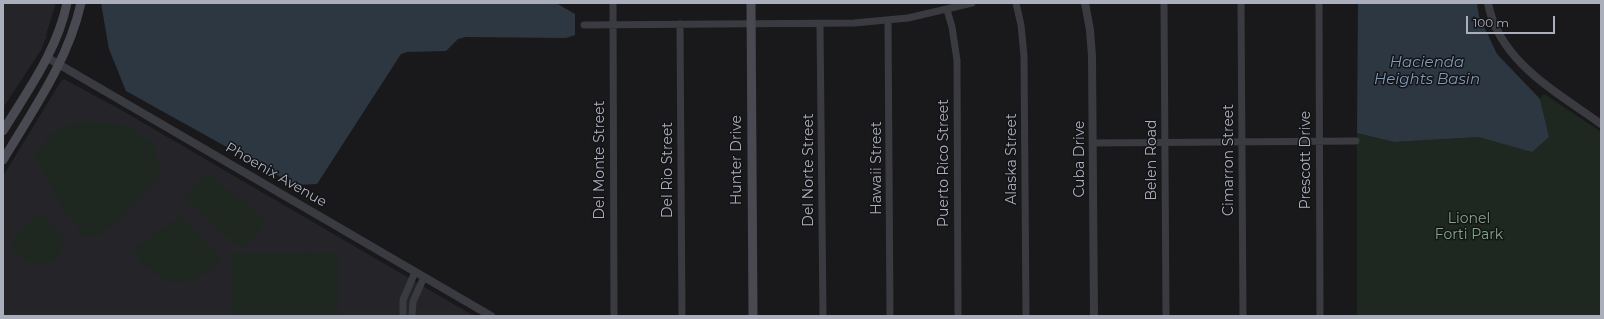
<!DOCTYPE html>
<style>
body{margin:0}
#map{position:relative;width:1604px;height:319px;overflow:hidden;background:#19191c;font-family:Montserrat,sans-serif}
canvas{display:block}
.frame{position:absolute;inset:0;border:4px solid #abafbc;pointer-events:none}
.scale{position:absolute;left:1466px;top:16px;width:89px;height:18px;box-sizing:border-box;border:2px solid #abafbc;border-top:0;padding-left:5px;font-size:12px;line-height:14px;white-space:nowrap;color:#abafbc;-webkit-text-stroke:3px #141417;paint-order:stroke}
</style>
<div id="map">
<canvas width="1604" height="319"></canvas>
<div class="frame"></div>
<div class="scale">100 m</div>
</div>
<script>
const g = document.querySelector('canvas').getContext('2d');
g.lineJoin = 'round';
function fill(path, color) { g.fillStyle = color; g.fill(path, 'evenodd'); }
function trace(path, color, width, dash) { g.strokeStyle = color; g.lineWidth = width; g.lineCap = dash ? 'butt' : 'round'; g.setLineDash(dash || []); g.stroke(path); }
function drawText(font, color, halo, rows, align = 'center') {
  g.font = font + ' Montserrat,sans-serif'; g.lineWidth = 3; g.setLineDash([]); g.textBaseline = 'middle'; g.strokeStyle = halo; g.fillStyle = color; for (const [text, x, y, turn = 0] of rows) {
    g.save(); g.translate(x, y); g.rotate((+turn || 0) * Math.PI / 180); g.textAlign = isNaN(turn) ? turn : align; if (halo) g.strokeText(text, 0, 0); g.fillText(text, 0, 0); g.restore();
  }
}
fill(new Path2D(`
 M3,3H56L46,35L47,36L41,50L3,108Z
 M64,79L123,111L474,316H3V176L61,81Z`), '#252529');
fill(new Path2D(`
 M1544,94L1601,132V316H1357V133L1394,142L1479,137H1549L1540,99Z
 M76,122H102L130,127L153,144L162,173L120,219L97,237L83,236L64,210L34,156L49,135Z
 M208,172L266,221L242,249L184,199Z
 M38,213L66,241C64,244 63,249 61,252C49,268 26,267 15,251C12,248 12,243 11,239Z
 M178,217L185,218L222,261C185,293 161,290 133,250Z
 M338,253V315H232L231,254Z`), '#1e2820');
fill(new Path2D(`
 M101,3H556L575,14V35L566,38L466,37L458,39L446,51L407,52L401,54L317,184L295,185L126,91L109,49Z
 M1358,3H1477L1479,16L1497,54L1540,99L1549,137L1532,152L1479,137L1394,142L1357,133Z`), '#2d3742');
trace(new Path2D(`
 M613,3L614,316
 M1016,3L1021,25L1024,56L1026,316
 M1164,3L1166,316
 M1241,3L1243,316
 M1319,3L1320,316
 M947,10L952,27L957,60L958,316
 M888,21L890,316
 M680,24L682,316
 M820,24L823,316
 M584,25L854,23L908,18L972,3
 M1093,143L1356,141
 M403,316V300L415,272
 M412,316L413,302L424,277`), '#3a3b41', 7);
trace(new Path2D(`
 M1085,3L1090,30L1092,56L1094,316
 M1488,3C1499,62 1557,92 1601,124
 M48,58L491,316`), '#3a3b41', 8);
trace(new Path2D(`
 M751,3L753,316
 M3,131C28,90 57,51 67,3
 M3,160C33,110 68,61 81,3`), '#484951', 9);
drawText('14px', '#abafbc', '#141417', [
 ["Alaska Street",1012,159,-90],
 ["Cuba Drive",1080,159,-90],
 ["Del Monte Street",600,160,-90],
 ["Hunter Drive",737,160,-90],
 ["Belen Road",1152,160,-90],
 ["Cimarron Street",1229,160,-90],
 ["Prescott Drive",1306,160,-90],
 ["Puerto Rico Street",944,163,-90],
 ["Hawaii Street",877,168,-90],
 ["Del Rio Street",668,170,-90],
 ["Del Norte Street",809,170,-90],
 ["Phoenix Avenue",276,175,30]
]);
drawText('14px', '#80a985', '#141417', [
 ["Lionel",1469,219],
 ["Forti Park",1469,235]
]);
drawText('italic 15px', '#7f9bba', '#141417', [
 ["Hacienda",1427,63],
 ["Heights Basin",1427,80]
]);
</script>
